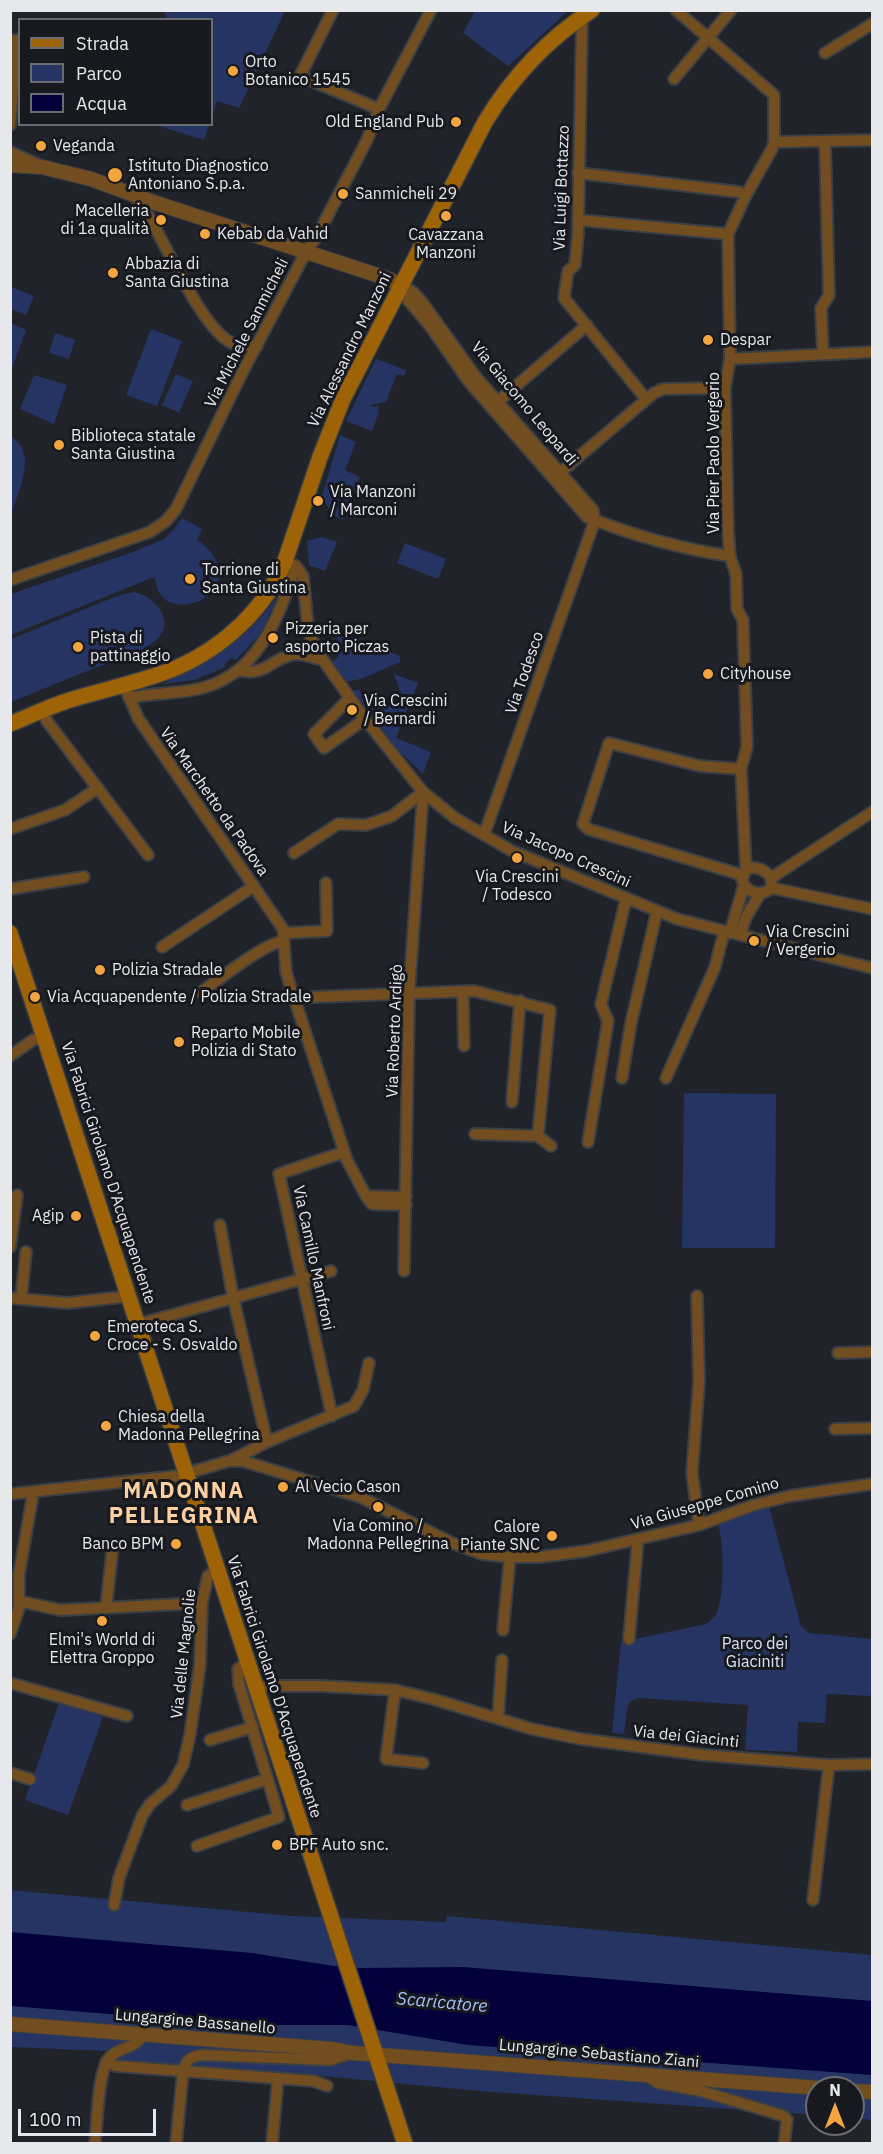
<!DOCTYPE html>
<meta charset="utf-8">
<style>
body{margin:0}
#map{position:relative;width:883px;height:2154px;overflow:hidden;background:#202329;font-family:"IBM Plex Sans",sans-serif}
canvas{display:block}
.frame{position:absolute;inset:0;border:12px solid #e6e8ec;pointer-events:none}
.legend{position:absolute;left:18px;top:18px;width:195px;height:108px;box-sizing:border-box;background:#17191f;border:2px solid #6a6c71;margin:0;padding:8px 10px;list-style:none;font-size:18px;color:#e6e8ec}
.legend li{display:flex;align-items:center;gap:12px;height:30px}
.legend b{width:30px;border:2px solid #6a6c71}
.north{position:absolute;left:805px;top:2076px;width:60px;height:60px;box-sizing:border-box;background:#17191f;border:2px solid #6a6c71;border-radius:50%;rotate:0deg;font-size:16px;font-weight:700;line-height:24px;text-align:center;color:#e6e8ec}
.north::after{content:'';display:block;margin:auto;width:21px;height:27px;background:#f2a541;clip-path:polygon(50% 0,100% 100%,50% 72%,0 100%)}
.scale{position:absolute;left:18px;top:2109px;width:138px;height:27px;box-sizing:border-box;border:3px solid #e6e8ec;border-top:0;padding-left:8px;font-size:18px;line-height:21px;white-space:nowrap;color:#e6e8ec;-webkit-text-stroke:4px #17191f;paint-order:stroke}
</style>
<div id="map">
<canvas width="883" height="2154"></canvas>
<div class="frame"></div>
<ul class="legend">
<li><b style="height:8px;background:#9e6307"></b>Strada</li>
<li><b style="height:16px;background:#253462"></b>Parco</li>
<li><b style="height:16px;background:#03003b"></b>Acqua</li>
</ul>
<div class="north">N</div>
<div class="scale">100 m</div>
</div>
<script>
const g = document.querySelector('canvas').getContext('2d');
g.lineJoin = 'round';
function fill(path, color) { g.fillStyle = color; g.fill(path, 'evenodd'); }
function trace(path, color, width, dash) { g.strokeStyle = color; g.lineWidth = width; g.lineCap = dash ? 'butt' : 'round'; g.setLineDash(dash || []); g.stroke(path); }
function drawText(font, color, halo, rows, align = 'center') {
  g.font = font + ' "IBM Plex Sans",sans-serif'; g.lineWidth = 6; g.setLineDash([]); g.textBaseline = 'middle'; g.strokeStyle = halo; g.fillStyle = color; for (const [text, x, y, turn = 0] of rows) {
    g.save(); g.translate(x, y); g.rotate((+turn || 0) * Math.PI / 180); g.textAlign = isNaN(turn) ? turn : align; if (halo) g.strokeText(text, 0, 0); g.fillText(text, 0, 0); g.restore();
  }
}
fill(new Path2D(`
 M164,11H285L239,108L217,101L212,117V20L167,19Z
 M475,11V10L568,11L508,66L463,33Z
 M156,125H209L204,140Z
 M11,287L34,296L26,315L11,309Z
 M11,323L26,330L11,371Z
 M151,329L182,341L157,406L126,395Z
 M55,333L75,340L69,359L49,353Z
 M376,359L406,370L404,376L397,374L386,402L371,405L372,407L378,406L379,412L372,431L346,421Z
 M176,374L193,381L179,413L162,405Z
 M34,375L67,385L54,424L20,409Z
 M340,435L356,442L345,470L360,477L344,520L332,515L322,496Z
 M11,437C38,452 19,490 12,512Z
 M182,518L202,529L197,540C211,548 227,569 216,587C206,604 173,613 160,594C157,590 156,582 154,577L11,635V594L133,552L164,539L174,529Z
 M322,537L337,542L325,571L309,565L307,541Z
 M405,543L446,559L438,579L397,563Z
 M133,592C155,595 178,623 155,641C141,652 121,658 105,664C73,677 42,689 11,702V639L117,596Z
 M279,594L260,634L236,660L231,658L224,665L226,667L194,680L162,684C210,662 248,639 279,594Z
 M339,631L400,656V662L361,679L346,682L332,661L339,657L335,650Z
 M394,674L418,683L396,738L431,752L423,774L399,751L353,691L358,689L372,707L402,696Z
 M684,1093L776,1094L775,1248H682Z
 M769,1506L801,1626L809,1633L872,1639V1696L827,1694L825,1723L798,1722L797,1752L745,1750L748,1705L639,1698L631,1701L627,1708L624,1734L612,1733L621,1642L706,1624C710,1621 714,1618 716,1614C725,1596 724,1542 718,1524Z
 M59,1703L103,1717L68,1815L25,1800Z
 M10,1890L291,1916L445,1922L447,1916L872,1955V2120L853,2118V2088H817V2115L480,2091L279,2072L117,2061L107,2051L11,2047Z`), '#253462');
fill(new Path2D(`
 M10,1932L252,1953L334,1966L358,1968L463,1967L872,2001V2075L468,2045L348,2025H246L11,2006Z`), '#03003b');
const minor = new Path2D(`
 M333,10L300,76L379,109
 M676,10L774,95V142L772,149L746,195L728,234L730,359L725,388L728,530L730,556L736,574L737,609L743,620L747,747L741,769L746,869L742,880C746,893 761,897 772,888L771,878C765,869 756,866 746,869
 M582,18L578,234L575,265L568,271L564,298L646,399
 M10,41L17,40L10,125
 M825,53L872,24
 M674,79L731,10
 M774,142L872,140
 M10,152L39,165
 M578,173L739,192L746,195
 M133,194C139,202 145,209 149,217C167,247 201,326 230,342C238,347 247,346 257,346
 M578,220L728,234
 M401,285L408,300L430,326L469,382L587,517C632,535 682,549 730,556
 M401,285L413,292L422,302L476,377L593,510L595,520
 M823,354L821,308L829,295L825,142
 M730,359L872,352
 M494,405L587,325
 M556,476L654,393L663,389L725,388
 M285,561L296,566L303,576L308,628L312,640L323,660L365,719L423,792L455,818L512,851L677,919L872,968
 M10,580L150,532L166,521L176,509L242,373L306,252L317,236L367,140L379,109L431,10
 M238,670C265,677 268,661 291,655C302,652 312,658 323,660
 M124,685L138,718L283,929L286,971L289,982L347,1160L366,1196
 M129,698C151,693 175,694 198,689C258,676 278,618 296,566
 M350,698L314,734L324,748L365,719
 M42,711L47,721L148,855
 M741,769L700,766L609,743L583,824L588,829L742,875
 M10,829L65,810L98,788
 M484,835L595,520
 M294,853L338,824L366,825L392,816L423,792
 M771,878L872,812
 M772,888L872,909
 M10,889L84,877
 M284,933L327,931L326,883
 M730,933L744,885
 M740,935L746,917L760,894
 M162,947L254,886
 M201,992C219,980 264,943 284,941
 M463,992L464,1046
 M295,999L313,997L474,991L550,1010L538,1136L475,1134
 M10,1056L33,1040L45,1036
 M622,1078L631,1023L657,911
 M666,1078L715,967L724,932
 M512,1102L520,1001
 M538,1136L551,1146
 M588,1142L608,1021L601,1004L626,899
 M406,1205L372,1204L366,1196L406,1197
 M220,1225L233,1297L267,1442
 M10,1247L17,1195
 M404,1271L409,993L423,792
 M697,1296L699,1382L692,1473L699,1525
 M10,1298L68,1303L130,1296
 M21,1299L26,1252
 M139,1324L331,1271
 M838,1353L872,1352
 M332,1416L279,1174L344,1152
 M835,1429L872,1428
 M232,1460L267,1442L354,1406L363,1390L369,1363
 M10,1494L177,1476L229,1461H243L360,1497L452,1543L482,1554L510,1557H540L586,1551L699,1525L754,1505L790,1496L872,1484
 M19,1601L60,1610L202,1603
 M106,1608L113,1545
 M503,1630L510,1557
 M10,1634L19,1608V1574L32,1500L31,1492
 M629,1639L638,1539
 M10,1683L127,1716
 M256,1688L266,1686H321L395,1690L433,1699L532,1729L581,1739L703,1755L829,1765L872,1764
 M395,1690L386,1759L423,1763
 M498,1719L502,1660
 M210,1740L253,1727
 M10,1773L30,1779
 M187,1805L268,1779
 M197,1846L279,1817L239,1684L238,1669L247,1662
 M813,1900L829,1765
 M114,1905L119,1878L142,1816L150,1804L171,1786L183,1765L190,1735L200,1665L202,1603L208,1576L218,1570
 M106,2062L116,2066L314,2081L327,2086
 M646,2075L658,2083L701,2091L784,2116L787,2120L784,2144
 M95,2144C97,2123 98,2077 107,2061C116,2046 139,2049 142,2034
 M176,2144L183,2071C186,2060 191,2056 203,2055L330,2060L352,2053
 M272,2144L278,2078`);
const tertiary = new Path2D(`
 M10,165L42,167L91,179L156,203L386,278L401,285
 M10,2024L331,2049L353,2053L819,2088
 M853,2091L872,2092`);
const secondary = new Path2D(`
 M10,724C30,716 50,706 70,700C105,689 142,682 176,668C224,647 265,609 285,561L320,457L343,399L485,122C512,77 548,39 592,10
 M10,933L405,2144`);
trace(minor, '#3c3f44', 14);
trace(tertiary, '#3c3f44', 16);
trace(secondary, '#3c3f44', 18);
trace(minor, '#724d20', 10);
trace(tertiary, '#724d20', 14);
trace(secondary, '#9e6307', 15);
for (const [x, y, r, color] of [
 [233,71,6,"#f2a541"],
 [456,122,6,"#f2a541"],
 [41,146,6,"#f2a541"],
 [115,175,8,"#f2a541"],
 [343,194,6,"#f2a541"],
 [446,216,6,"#f2a541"],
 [161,220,6,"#f2a541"],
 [205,234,6,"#f2a541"],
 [113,273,6,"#f2a541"],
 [708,340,6,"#f2a541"],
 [59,445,6,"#f2a541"],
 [318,501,6,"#f2a541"],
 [190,579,6,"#f2a541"],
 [273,638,6,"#f2a541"],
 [78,647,6,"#f2a541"],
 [708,674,6,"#f2a541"],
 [352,710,6,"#f2a541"],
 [517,858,6,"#f2a541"],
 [754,941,6,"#f2a541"],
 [100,970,6,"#f2a541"],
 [35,997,6,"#f2a541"],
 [179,1042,6,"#f2a541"],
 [76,1216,6,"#f2a541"],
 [95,1336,6,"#f2a541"],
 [106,1426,6,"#f2a541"],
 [283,1487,6,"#f2a541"],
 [378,1507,6,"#f2a541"],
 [552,1536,6,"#f2a541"],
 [176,1544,6,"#f2a541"],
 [102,1621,6,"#f2a541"],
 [277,1845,6,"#f2a541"]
]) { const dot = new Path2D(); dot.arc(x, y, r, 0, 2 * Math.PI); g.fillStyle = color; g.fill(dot); trace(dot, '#17191f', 2); }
drawText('16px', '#e6e8ec', '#17191f', [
 ["Orto",245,62],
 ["Botanico 1545",245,80],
 ["Old England Pub",444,122,"right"],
 ["Veganda",53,146],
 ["Istituto Diagnostico",128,166],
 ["Antoniano S.p.a.",128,184],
 ["Sanmicheli 29",355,194],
 ["Macelleria",149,211,"right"],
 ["di 1a qualità",149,229,"right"],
 ["Kebab da Vahid",217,234],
 ["Cavazzana",446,235,"center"],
 ["Manzoni",446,253,"center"],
 ["Abbazia di",125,264],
 ["Santa Giustina",125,282],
 ["Despar",720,340],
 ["Biblioteca statale",71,436],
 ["Santa Giustina",71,454],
 ["Via Manzoni",330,492],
 ["/ Marconi",330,510],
 ["Torrione di",202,570],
 ["Santa Giustina",202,588],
 ["Pizzeria per",285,629],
 ["asporto Piczas",285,647],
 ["Pista di",90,638],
 ["pattinaggio",90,656],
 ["Cityhouse",720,674],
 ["Via Crescini",364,701],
 ["/ Bernardi",364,719],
 ["Via Crescini",517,877,"center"],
 ["/ Todesco",517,895,"center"],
 ["Via Crescini",766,932],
 ["/ Vergerio",766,950],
 ["Polizia Stradale",112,970],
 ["Via Acquapendente / Polizia Stradale",47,997],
 ["Reparto Mobile",191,1033],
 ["Polizia di Stato",191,1051],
 ["Agip",64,1216,"right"],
 ["Emeroteca S.",107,1327],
 ["Croce - S. Osvaldo",107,1345],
 ["Chiesa della",118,1417],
 ["Madonna Pellegrina",118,1435],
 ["Al Vecio Cason",295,1487],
 ["Via Comino /",378,1526,"center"],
 ["Madonna Pellegrina",378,1544,"center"],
 ["Calore",540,1527,"right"],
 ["Piante SNC",540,1545,"right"],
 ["Banco BPM",164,1544,"right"],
 ["Elmi's World di",102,1640,"center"],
 ["Elettra Groppo",102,1658,"center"],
 ["BPF Auto snc.",289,1845]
], 'left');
drawText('16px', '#e6e8ec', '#17191f', [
 ["Via Luigi Bottazzo",562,188,-88],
 ["Via Michele Sanmicheli",247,333,-63],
 ["Via Alessandro Manzoni",350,350,-64],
 ["Via Giacomo Leopardi",524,404,50],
 ["Via Pier Paolo Vergerio",714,453,-90],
 ["Via Todesco",525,673,-71],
 ["Via Marchetto da Padova",214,802,55],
 ["Via Jacopo Crescini",566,855,24],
 ["Via Roberto Ardigò",395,1031,-88],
 ["Via Fabrici Girolamo D'Acquapendente",108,1173,72],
 ["Via Camillo Manfroni",313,1258,78],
 ["Via Giuseppe Comino",705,1504,-16],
 ["Via delle Magnolie",184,1654,-84],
 ["Via Fabrici Girolamo D'Acquapendente",274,1687,72],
 ["Via dei Giacinti",686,1737,6],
 ["Lungargine Bassanello",195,2022,5],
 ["Lungargine Sebastiano Ziani",599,2054,5]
]);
drawText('16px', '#dce4f8', '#17191f', [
 ["Parco dei",755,1644],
 ["Giaciniti",755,1662]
]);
drawText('italic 18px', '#a8bff9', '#17191f', [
 ["Scaricatore",442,2003,5]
]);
g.letterSpacing = '1.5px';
drawText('bold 22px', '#fcd0a0', '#17191f', [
 ["MADONNA",184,1492],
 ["PELLEGRINA",184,1517]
]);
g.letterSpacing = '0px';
</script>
